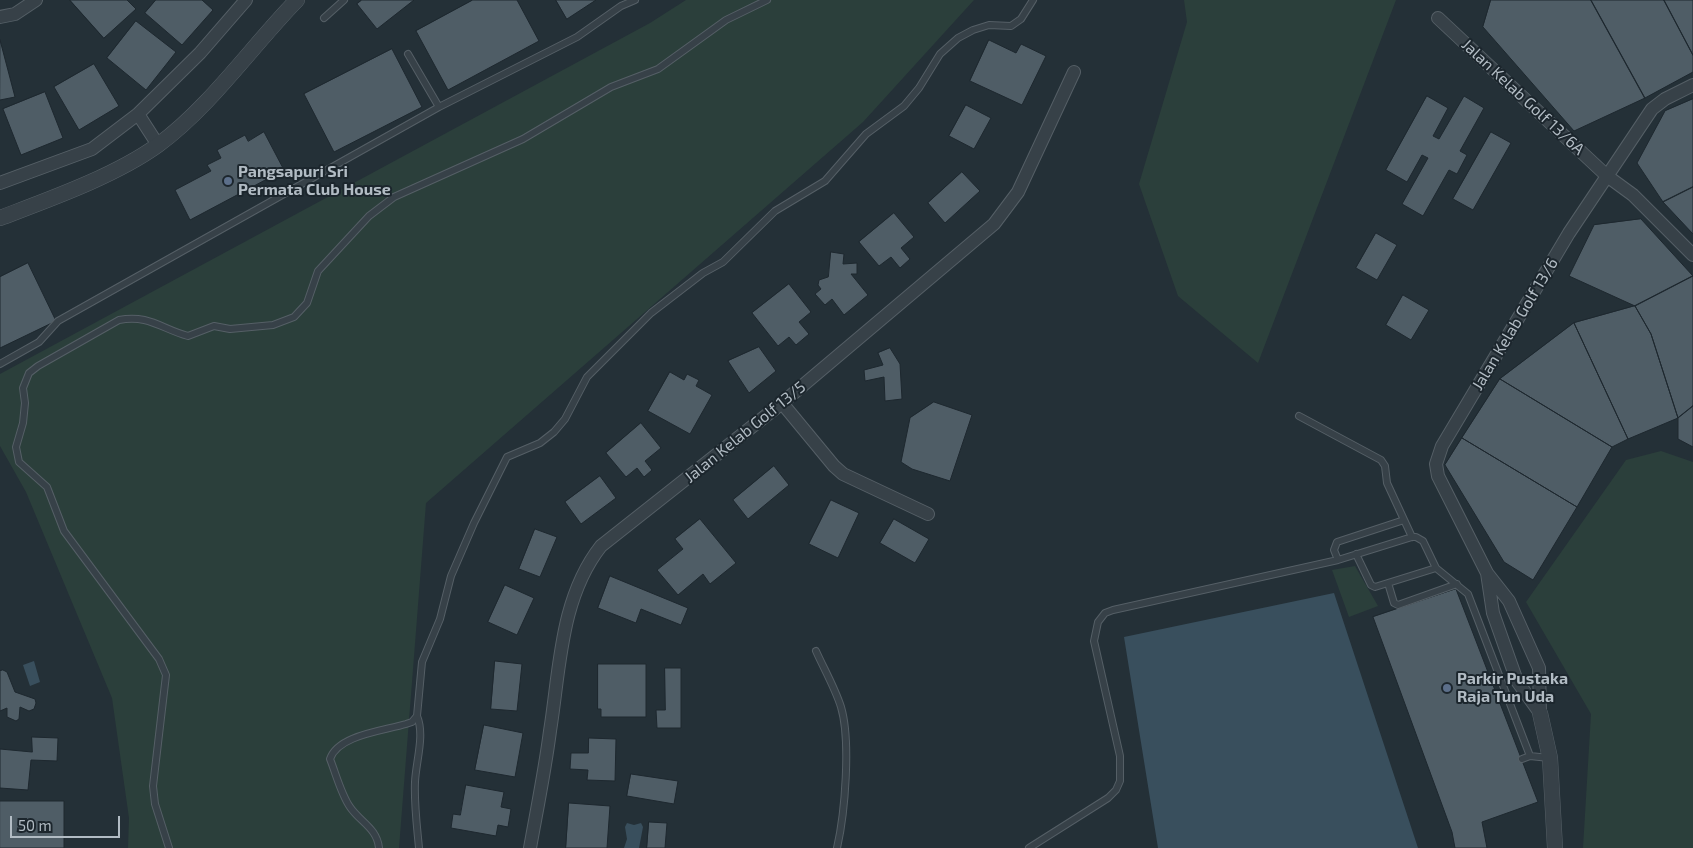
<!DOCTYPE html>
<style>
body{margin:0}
#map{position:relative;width:1693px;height:848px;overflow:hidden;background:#243037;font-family:"Exo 2",sans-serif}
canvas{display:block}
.scale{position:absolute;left:10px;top:816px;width:110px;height:22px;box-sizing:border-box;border:2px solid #b2bcc4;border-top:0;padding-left:6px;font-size:15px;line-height:18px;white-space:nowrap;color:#b2bcc4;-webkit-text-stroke:4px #1c262d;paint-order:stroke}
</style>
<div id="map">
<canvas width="1693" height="848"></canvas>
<div class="scale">50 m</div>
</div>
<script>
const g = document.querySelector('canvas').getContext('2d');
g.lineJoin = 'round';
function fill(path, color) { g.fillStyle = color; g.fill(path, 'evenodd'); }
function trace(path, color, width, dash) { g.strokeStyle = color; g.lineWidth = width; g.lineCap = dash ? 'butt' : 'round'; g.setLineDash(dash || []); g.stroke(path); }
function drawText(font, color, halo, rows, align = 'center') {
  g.font = font + ' "Exo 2",sans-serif'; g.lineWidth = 4; g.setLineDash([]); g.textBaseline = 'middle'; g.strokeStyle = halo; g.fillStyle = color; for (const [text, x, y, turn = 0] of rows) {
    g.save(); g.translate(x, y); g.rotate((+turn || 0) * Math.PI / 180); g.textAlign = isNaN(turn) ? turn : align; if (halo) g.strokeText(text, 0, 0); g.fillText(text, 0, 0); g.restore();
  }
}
fill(new Path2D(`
 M686,0H974L863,122L426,503L399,848H128L129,818L112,698L26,492L0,446V374L650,23Z
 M1184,0H1396L1258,363L1178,296L1139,184L1187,22Z
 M1661,451L1693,462V848H1583L1591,714L1526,602L1626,460Z
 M1355,566L1378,606L1349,617L1332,570Z`), '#2b3f3b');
fill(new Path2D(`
 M1334,593L1418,848H1158L1124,637Z
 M34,661L40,682L30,686L23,665Z
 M627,823L634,825L641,823L643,827L639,848H624L627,839L625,827Z`), '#394f5d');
const building = new Path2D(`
 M70,0H127L136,9L104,38Z
 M156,0H202L213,10L182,45L145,13Z
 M362,0H414L377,29L357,4Z
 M473,0H517L539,41L448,90L416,31Z
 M556,0H596L567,19Z
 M1491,0H1591L1645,98L1574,131L1483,27Z
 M1591,0H1664L1693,55V72L1645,98Z
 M1664,0H1693V55Z
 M136,21L176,52L146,90L107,58Z
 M0,40L15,97L0,100Z
 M989,40L1016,53L1021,44L1046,56L1022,105L970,81Z
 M392,49L422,107L334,152L304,94Z
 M94,64L119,106L79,130L54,87Z
 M45,92L63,138L21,155L3,109Z
 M1427,96L1448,108L1433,136L1439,139L1464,96L1484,108L1460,151L1467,155L1457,174L1449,170L1423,216L1402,204L1428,158L1422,155L1407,182L1386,170Z
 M1693,99V187L1663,202L1637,163L1665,111Z
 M966,105L991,118L974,149L949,136Z
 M264,132L284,170L190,220L175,190L211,171L207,165L221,158L217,150L245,135L248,141Z
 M1491,132L1511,143L1473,210L1453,199Z
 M962,172L980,191L945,223L928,203Z
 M1693,187V234L1663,202Z
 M894,213L914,237L901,248L910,259L900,268L891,257L879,266L859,242Z
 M1641,219L1693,276L1635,306L1569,276L1594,225Z
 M1376,233L1397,245L1377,280L1356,268Z
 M831,252L844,254L843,264L857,263V274H851L868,295L844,315L832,299L825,305L815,294L821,289L818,285L819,280L828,277Z
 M28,263L56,321L0,348V277Z
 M1693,276V406L1678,418L1651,334L1635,306Z
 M789,284L811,312L799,322L809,334L796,345L789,337L778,346L752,313Z
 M1403,295L1429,310L1411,340L1386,325Z
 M1635,306L1651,334L1678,418L1628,439L1574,323Z
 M1574,323L1628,439L1612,447L1500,379Z
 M759,347L776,371L749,393L728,361Z
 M890,348L900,364L902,399L885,401L884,377L865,381L864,370L883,365L878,353Z
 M670,372L684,380L687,374L699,380L696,386L712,395L690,434L648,411Z
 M1500,379L1612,447L1577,507L1462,438Z
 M934,402L972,415L950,481L912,469L901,462L910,418Z
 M1693,406V447L1678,439V418Z
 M641,423L661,448L645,461L652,470L644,477L637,468L626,477L606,453Z
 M1462,438L1577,507L1533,580L1504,562L1445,465Z
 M774,466L789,485L748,519L733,500Z
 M600,476L616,498L581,524L565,502Z
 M831,500L859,513L838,558L809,544Z
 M700,519L736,563L710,584L703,574L678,595L657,570L683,549L675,539Z
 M894,519L929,539L915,563L880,543Z
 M535,529L557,537L540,577L519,569Z
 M610,576L688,608L681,625L641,609L636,623L598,608Z
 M505,585L534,598L517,635L488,622Z
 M1456,589L1538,802L1482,822L1487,848H1455L1452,832L1373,617Z
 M495,661L522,664L517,711L491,709Z
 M598,664H646V717H601V709H598Z
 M665,668H681V728H657L656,710H665Z
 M3,670L7,672L15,692L35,699L36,703L34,709L29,711L20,707L19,719L16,721L7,717V708L0,711V671Z
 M484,725L523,733L515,777L475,770Z
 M32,737L58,738L57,761L31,760L28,790L0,788V749L32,752Z
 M589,738L616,739L615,781L587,780L588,770L570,769L571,753H588Z
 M631,774L678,781L674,804L627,796Z
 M466,785L504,792L501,807L511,809L508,827L498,825L496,836L451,828L453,814L460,815Z
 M0,801H64V848H0Z
 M569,803L610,806L607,848H566Z
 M649,822L667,823L665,848H647Z`);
fill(building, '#4f5d66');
trace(building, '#1e282f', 1);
const service = new Path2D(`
 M324,18L344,0
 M408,54L439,107
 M0,364L39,342L58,321L439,107L577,37L621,6L635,0
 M1299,416L1381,460L1385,466L1387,483L1412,537
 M1356,554L1371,585L1375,587L1436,568
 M1338,560L1334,550L1337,542L1404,520
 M1388,583L1394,603L1398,605L1457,584
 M816,651C824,669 835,688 841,707C851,741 845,813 837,848
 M417,716C425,735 416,761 415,782C414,804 417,826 419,848
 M1522,759L1530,756
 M169,848L155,804L153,786L166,675L159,659L64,531L47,487L19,462L16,447L23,423L25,403L23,388L29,373L38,366L119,320C148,314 162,329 188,336L214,326L230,329L273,325L294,317L307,303L318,271L369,216L394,197L523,139L611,87L658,69L726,20L767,0
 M379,848C377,828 360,822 350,807C341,794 336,774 330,759C338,735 383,731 406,724L412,722L417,716L422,662L440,619L451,576L474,523L507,457L540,443L554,432L565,419L587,377L651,313L703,273L723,262L775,211L825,181L866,134L904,106L919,88L940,54L958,38L973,30L989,25L1011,26L1021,19L1033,0
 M1029,848L1108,798L1116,790L1120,781V756L1094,641L1098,622L1105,613L1113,610L1338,560L1412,537H1416L1423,541L1436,568L1468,594L1530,756L1549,758`);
const minor = new Path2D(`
 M0,17L15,14L36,0
 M1438,18L1607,176L1633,195L1693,255
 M138,114L158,145
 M0,183L92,149L138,114L200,53L246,0
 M782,403L834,466L843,474L928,514
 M1487,573L1493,613L1517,681L1540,713
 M1540,713L1539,668L1509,601L1487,573L1438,476L1436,464L1442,446L1569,233L1652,109L1665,99L1693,85
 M530,848C537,809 545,770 550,731C560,669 560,598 601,546L782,403L994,224L1018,192L1074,72`);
const tertiary = new Path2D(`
 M0,218C50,199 115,176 158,145C210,107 252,46 297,0
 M1540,713L1550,758L1555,848`);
trace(service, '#555f66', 8);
trace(minor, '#555f66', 14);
trace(tertiary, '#555f66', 16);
trace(service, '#374148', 6);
trace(minor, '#374148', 12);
trace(tertiary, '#374148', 15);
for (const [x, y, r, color] of [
 [228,181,5,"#5c6f8a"],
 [1447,688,5,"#5c6f8a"]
]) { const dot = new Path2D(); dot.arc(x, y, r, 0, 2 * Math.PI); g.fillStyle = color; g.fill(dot); trace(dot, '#1c262d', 2); }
drawText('16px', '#b2bcc4', '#1c262d', [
 ["Jalan Kelab Golf 13/6A",1523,97,43],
 ["Jalan Kelab Golf 13/6",1515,324,-59],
 ["Jalan Kelab Golf 13/5",745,432,-39]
]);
drawText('bold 16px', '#b2bcc4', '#1c262d', [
 ["Pangsapuri Sri",238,172],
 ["Permata Club House",238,190],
 ["Parkir Pustaka",1457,679],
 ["Raja Tun Uda",1457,697]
], 'left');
</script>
